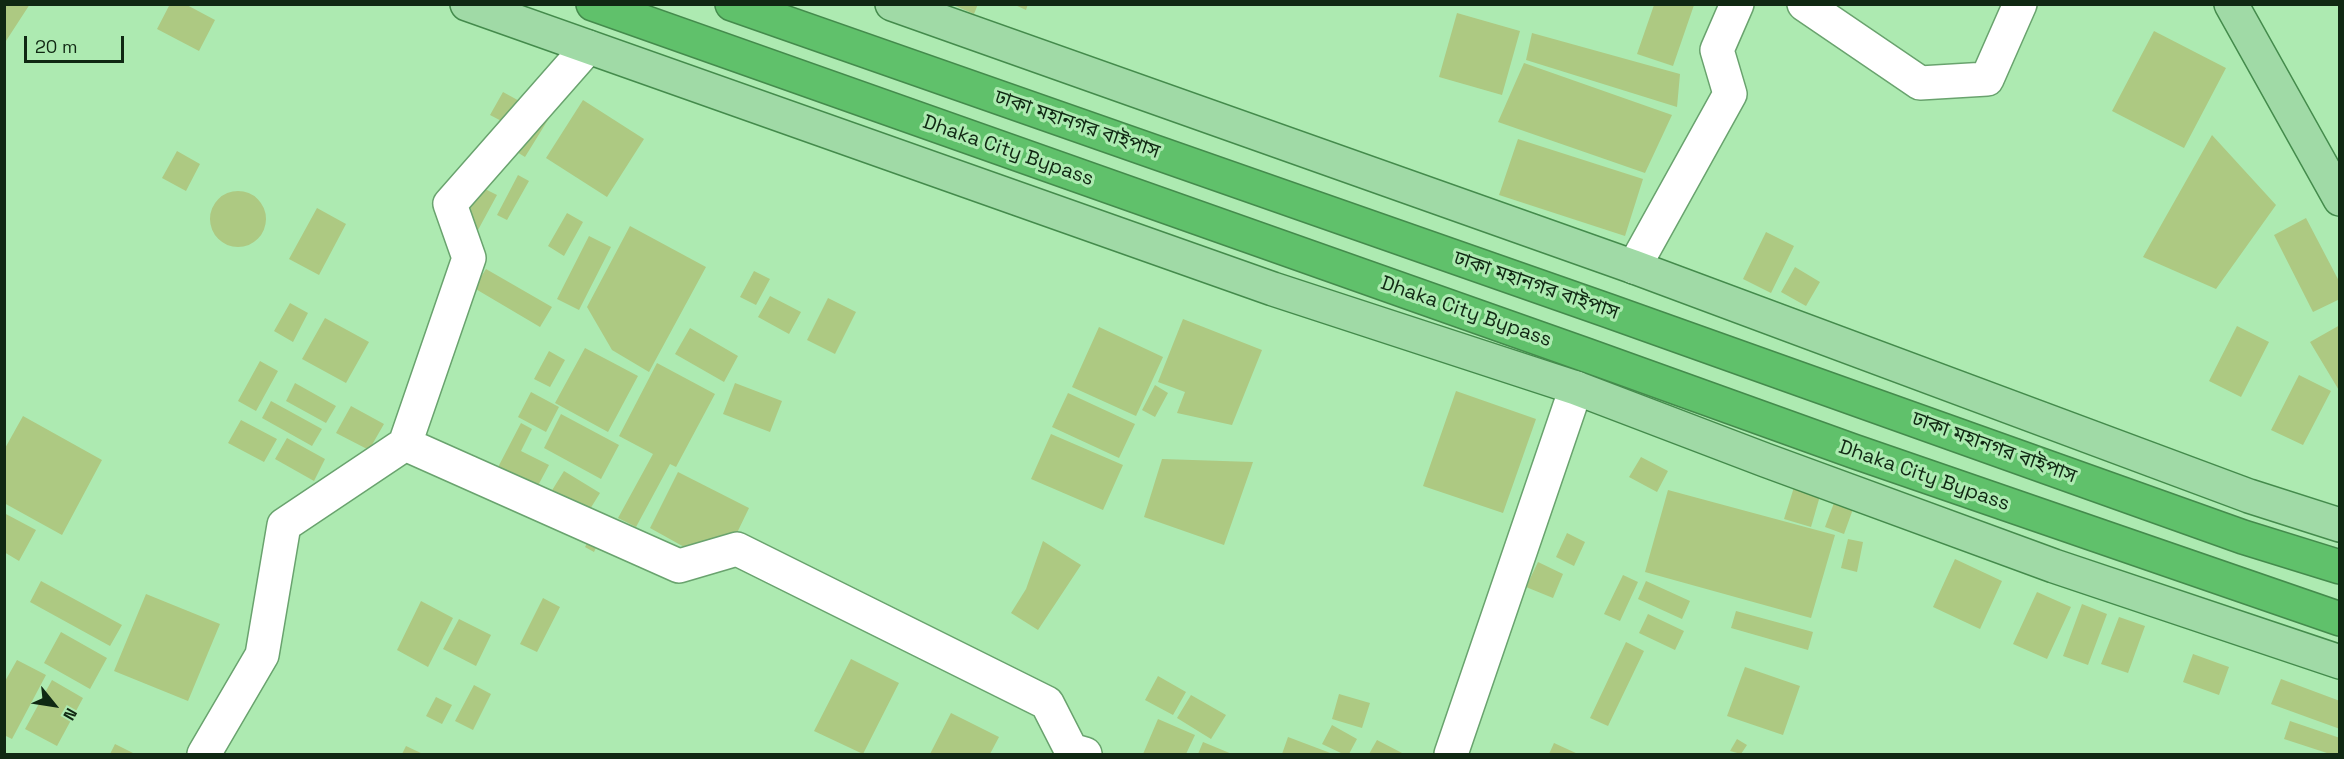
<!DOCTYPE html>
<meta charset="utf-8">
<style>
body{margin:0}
#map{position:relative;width:2344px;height:759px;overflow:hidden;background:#adeab1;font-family:"Space Grotesk",sans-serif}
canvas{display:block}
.frame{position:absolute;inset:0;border:6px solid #102813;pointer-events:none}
.north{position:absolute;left:24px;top:675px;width:60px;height:60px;-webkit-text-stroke:4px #adeab1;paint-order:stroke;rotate:120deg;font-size:16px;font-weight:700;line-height:24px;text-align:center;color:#102813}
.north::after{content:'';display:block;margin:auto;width:21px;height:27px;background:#102813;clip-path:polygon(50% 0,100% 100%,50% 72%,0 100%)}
.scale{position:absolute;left:24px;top:36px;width:100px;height:27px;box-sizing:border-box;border:3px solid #102813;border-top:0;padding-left:8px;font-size:18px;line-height:21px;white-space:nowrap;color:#102813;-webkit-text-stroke:4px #adeab1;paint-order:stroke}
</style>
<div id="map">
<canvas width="2344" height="759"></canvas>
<div class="frame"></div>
<div class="north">N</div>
<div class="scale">20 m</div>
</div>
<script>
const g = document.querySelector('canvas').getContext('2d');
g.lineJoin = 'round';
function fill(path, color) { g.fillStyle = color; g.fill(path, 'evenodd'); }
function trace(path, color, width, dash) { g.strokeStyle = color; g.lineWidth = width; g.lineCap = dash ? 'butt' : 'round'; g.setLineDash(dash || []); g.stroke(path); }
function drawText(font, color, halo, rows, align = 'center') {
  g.font = font + ' "Space Grotesk","Noto Sans Bengali",sans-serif'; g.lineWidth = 6; g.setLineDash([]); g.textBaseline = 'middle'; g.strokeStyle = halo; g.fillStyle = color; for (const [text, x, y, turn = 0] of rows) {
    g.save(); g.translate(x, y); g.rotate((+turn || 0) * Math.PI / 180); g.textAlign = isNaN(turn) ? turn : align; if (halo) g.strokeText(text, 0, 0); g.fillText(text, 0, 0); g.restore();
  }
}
fill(new Path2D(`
 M4,4H30L4,44Z
 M170,4H185L215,20L199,51L157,29Z
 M951,4H978L974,14Z
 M1013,4H1028L1026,10Z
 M1654,5H1694L1673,66L1637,54Z
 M1457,13L1520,31L1502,95L1439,77Z
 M2154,31L2226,68L2184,148L2112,111Z
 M1532,33L1680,74L1677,107L1526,60Z
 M1524,63L1672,115L1645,173L1498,122Z
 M503,92L523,103L511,126L490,115Z
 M583,100L644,139L607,197L546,158Z
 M554,110L525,157L512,149Z
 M2212,135L2276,205L2216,289L2143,257Z
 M1518,139L1643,179L1625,236L1499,195Z
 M177,151L200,164L186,191L162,178Z
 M518,175L529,181L507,220L497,215Z
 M477,185L497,195L478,230L459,220Z
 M210 219a28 28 0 1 1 56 0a28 28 0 1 1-56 0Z
 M317,208L346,224L319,275L289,259Z
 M567,213L583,222L564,256L548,246Z
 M2306,218L2340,283V299L2313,312L2274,235Z
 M630,226L706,267L649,372L612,350L587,307Z
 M1766,232L1794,246L1771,293L1743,279Z
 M589,236L611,247L579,310L557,299Z
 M1795,267L1820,282L1806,306L1781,292Z
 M486,269L552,307L540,327L474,288Z
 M754,271L770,279L756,305L740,297Z
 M770,296L801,312L789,334L758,317Z
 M828,298L856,312L835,354L807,340Z
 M290,303L308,313L293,342L274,331Z
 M325,318L369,342L346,383L302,359Z
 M1183,319L1262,350L1232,425L1177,413L1185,392L1158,382Z
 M2340,325V392L2310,342Z
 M2237,326L2269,342L2241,397L2209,381Z
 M1099,327L1163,357L1136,416L1072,387Z
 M690,328L738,356L724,382L675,354Z
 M585,348L638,376L608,432L555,403Z
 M549,351L565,360L550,387L534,379Z
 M260,361L278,371L256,411L238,401Z
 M657,363L715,394L676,467L670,464L636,527L618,518L653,454L619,436Z
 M2299,375L2331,391L2303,445L2271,430Z
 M295,383L336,406L326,423L286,401Z
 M735,383L782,401L770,432L723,414Z
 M1155,385L1168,393L1155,417L1142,410Z
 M1456,391L1536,419L1503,513L1423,486Z
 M531,392L559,407L546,432L518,417Z
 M1068,393L1135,424L1119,458L1052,427Z
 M271,401L322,429L312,446L262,418Z
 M351,406L384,424L369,450L336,433Z
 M561,414L619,445L601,479L544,448Z
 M23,416L102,460L62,535L4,503V450Z
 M241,420L277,439L264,462L228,443Z
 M521,423L532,429L521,451L549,465L534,493L495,473Z
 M1051,434L1123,465L1103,510L1031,479Z
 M287,438L325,459L314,481L275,459Z
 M1641,457L1668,471L1657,492L1629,477Z
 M1162,459L1253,462L1224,545L1144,517Z
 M564,471L600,493L587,514L551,492Z
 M678,472L749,508L735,537L686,548L650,528Z
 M1796,481L1822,489L1811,527L1784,519Z
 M1668,490L1835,535L1811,618L1645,572Z
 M1838,492L1857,498L1844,534L1825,527Z
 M4,513L36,530L19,561L4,552Z
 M593,532L601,537L594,552L585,547Z
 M1567,533L1585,542L1574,566L1556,557Z
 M1848,539L1863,542L1857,572L1841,568Z
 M1043,541L1081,565L1038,630L1011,613L1026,589Z
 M1955,559L2002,581L1980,629L1933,607Z
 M1538,562L1563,574L1553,598L1526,587Z
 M1623,575L1638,582L1620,621L1604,614Z
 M41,581L122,625L110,646L30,602Z
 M1646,581L1690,601L1682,619L1638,599Z
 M2037,592L2071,607L2047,659L2013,644Z
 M146,594L220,624L188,701L114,671Z
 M543,598L560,607L537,652L520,644Z
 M421,601L453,618L428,667L397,650Z
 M2082,604L2107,614L2088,665L2063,656Z
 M1736,611L1813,632L1808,650L1731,628Z
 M1648,614L1684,631L1675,650L1639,633Z
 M2119,617L2145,626L2128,673L2101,664Z
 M459,619L491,635L476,666L443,649Z
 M61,632L107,658L90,689L44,663Z
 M1626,642L1644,651L1608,726L1590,718Z
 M2193,654L2229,667L2219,695L2183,682Z
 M851,659L899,683L863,754L814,731Z
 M17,660L46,675L12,739L4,735V683Z
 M1745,667L1800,686L1783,735L1727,716Z
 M1158,676L1186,692L1173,715L1145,700Z
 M2281,679L2340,701V729L2271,704Z
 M52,680L83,698L57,746L25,729Z
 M474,685L491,694L473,730L455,721Z
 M1339,694L1370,703L1362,728L1332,719Z
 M1191,695L1226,715L1211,739L1177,718Z
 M436,697L452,705L442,724L426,716Z
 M951,713L999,737L990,754H930Z
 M1158,719L1195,735L1186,754H1143Z
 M2290,721L2340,738V754H2330L2284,739Z
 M1332,725L1357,739L1349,754H1343L1322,744Z
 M1288,737L1333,754H1282Z
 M1737,739L1747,745L1741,754L1730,751Z
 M1377,740L1404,754H1369Z
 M1203,742L1232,754H1198Z
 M1554,743L1578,754H1549Z
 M115,744L135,754H110Z
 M406,746L423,754H402Z`), '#adc982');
const minor = new Path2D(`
 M1804,4L1920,83L1987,79L2020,4
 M1634,267L1730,94L1717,50L1737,4
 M405,444L679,566L737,549L1047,703L1071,750L1085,754
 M204,754L262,655L284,525L405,444L469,258L450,204L588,47
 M1451,754L1576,388`);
const major = new Path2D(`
 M467,4L1273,289L1576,388L1765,460L2054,566L2340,662
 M892,4L1634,267L2249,496L2340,525
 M2231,4L2340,199`);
const highway = new Path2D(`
 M593,4L1586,355L1853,451L2340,619
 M732,4L1609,311L2243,537L2340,567`);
trace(minor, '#69a36e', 36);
trace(major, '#448b4c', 36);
trace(highway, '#448b4c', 36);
trace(minor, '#fff', 33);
trace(major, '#a0daa6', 33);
trace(highway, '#60c16b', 33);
drawText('20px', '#102813', '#adeab1', [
 ["ঢাকা মহানগর বাইপাস",1077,125,19],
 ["Dhaka City Bypass",1008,151,19],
 ["ঢাকা মহানগর বাইপাস",1536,286,19],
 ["Dhaka City Bypass",1466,312,19],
 ["ঢাকা মহানগর বাইপাস",1994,448,20],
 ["Dhaka City Bypass",1924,476,19]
]);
</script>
